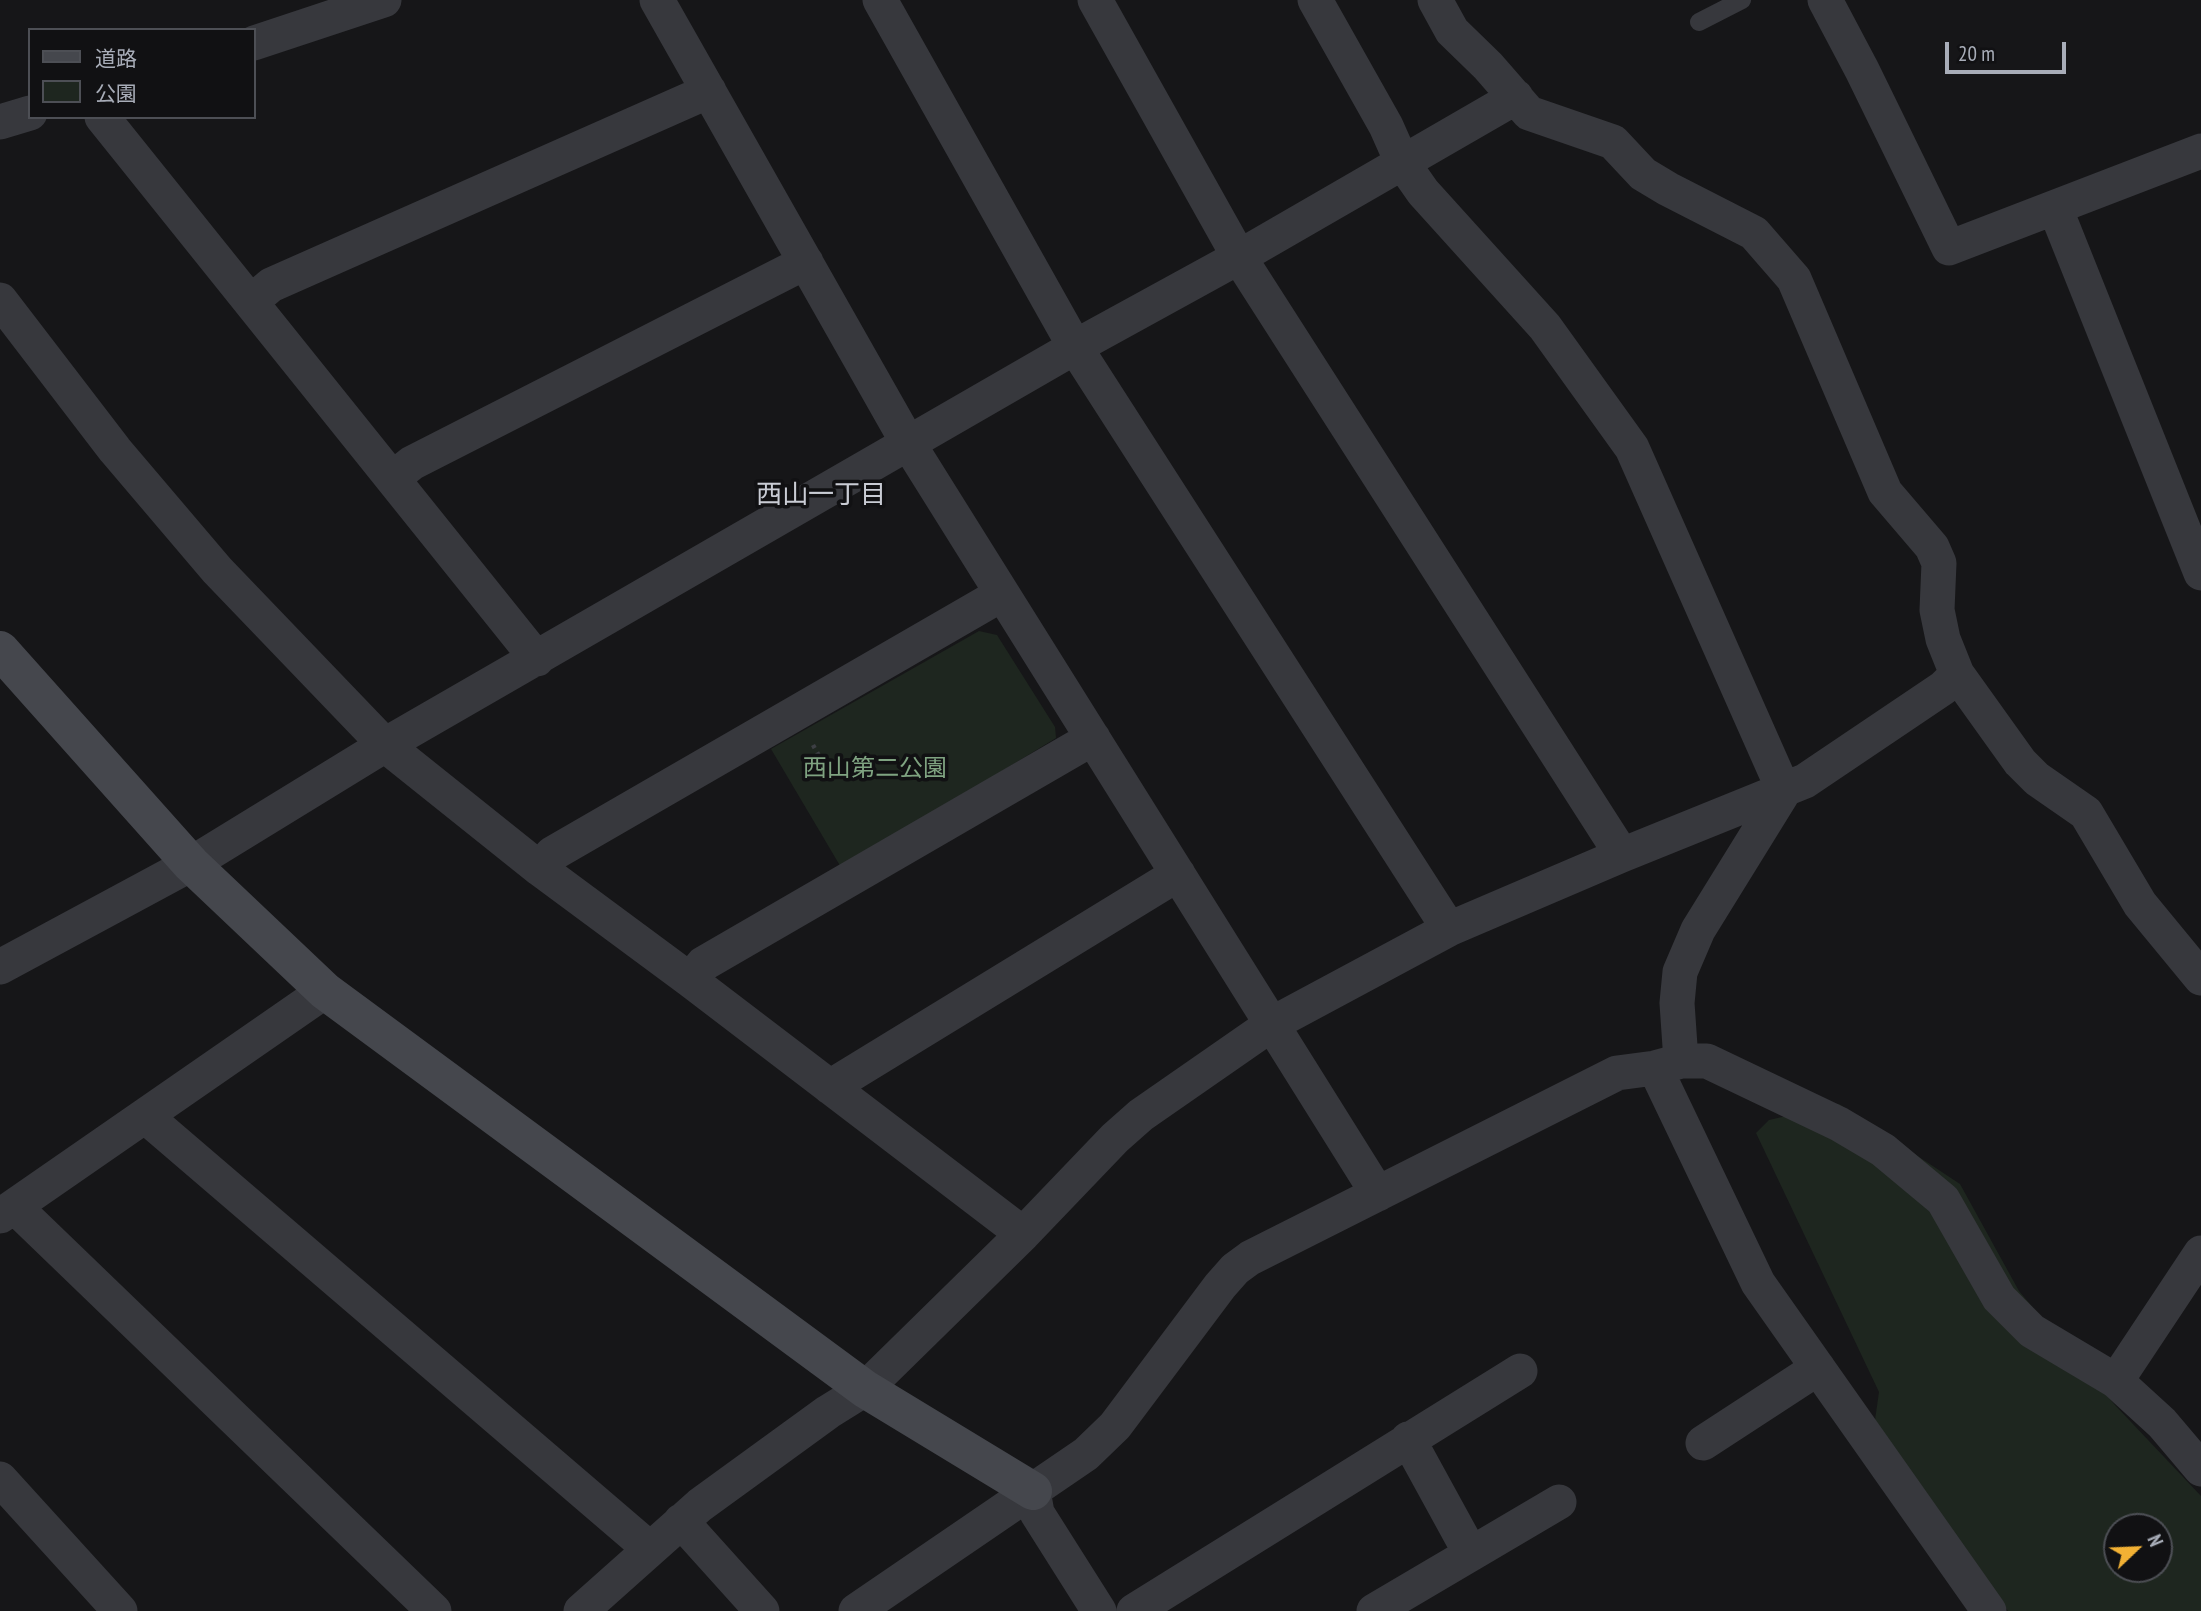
<!DOCTYPE html>
<meta charset="utf-8">
<style>
body{margin:0}
#map{position:relative;width:2201px;height:1611px;overflow:hidden;background:#161618;font-family:"PT Sans Narrow","Noto Sans JP",sans-serif}
canvas{display:block}
.legend{position:absolute;left:28px;top:28px;width:228px;height:91px;box-sizing:border-box;background:#111113;border:2px solid #4d4f55;margin:0;padding:9px 12px;list-style:none;font-size:21px;color:#a8adb8}
.legend li{display:flex;align-items:center;gap:14px;height:35px}
.legend b{width:35px;border:2px solid #4d4f55}
.north{position:absolute;left:2103px;top:1513px;width:70px;height:70px;box-sizing:border-box;background:#111113;border:2px solid #4d4f55;border-radius:50%;rotate:67deg;font-size:19px;font-weight:700;line-height:28px;text-align:center;color:#a8adb8}
.north::after{content:'';display:block;margin:auto;width:24px;height:32px;background:#f2b134;clip-path:polygon(50% 0,100% 100%,50% 72%,0 100%)}
.scale{position:absolute;left:1945px;top:42px;width:121px;height:32px;box-sizing:border-box;border:4px solid #a8adb8;border-top:0;padding-left:9px;font-size:21px;line-height:24px;white-space:nowrap;color:#a8adb8;-webkit-text-stroke:5px #111113;paint-order:stroke}
</style>
<div id="map">
<canvas width="2201" height="1611"></canvas>
<ul class="legend">
<li><b style="height:9px;background:#45474d"></b>道路</li>
<li><b style="height:19px;background:#1e261f"></b>公園</li>
</ul>
<div class="north">N</div>
<div class="scale">20 m</div>
</div>
<script>
const g = document.querySelector('canvas').getContext('2d');
g.lineJoin = 'round';
function fill(path, color) { g.fillStyle = color; g.fill(path, 'evenodd'); }
function trace(path, color, width, dash) { g.strokeStyle = color; g.lineWidth = width; g.lineCap = dash ? 'butt' : 'round'; g.setLineDash(dash || []); g.stroke(path); }
function drawText(font, color, halo, rows, align = 'center') {
  g.font = font + ' "PT Sans Narrow","Noto Sans JP",sans-serif'; g.lineWidth = 7; g.setLineDash([]); g.textBaseline = 'middle'; g.strokeStyle = halo; g.fillStyle = color; for (const [text, x, y, turn = 0] of rows) {
    g.save(); g.translate(x, y); g.rotate((+turn || 0) * Math.PI / 180); g.textAlign = isNaN(turn) ? turn : align; if (halo) g.strokeText(text, 0, 0); g.fillText(text, 0, 0); g.restore();
  }
}
fill(new Path2D(`
 M979,631L997,635L1055,727L1056,738L842,869L771,749Z
 M1839,1104L1960,1184L2019,1291L2114,1404L2201,1496V1611H2008L1875,1420L1879,1392L1756,1133L1769,1120ZM2117,1527H2159V1569H2117Z`), '#1e261f');
trace(new Path2D(`
 M813,745L829,774`), '#3d3f44', 4.5, [3.5, 5]);
trace(new Path2D(`
 M1699,22L1742,0`), '#37383d', 18);
trace(new Path2D(`
 M657,0L908,443L1378,1194
 M880,0L1075,347L1449,929
 M1095,0L1239,257L1622,855
 M1315,0L1386,126L1402,162L1423,192L1545,327L1632,448L1784,791
 M1435,0L1452,31L1488,66L1529,113L1613,142L1643,174L1668,189L1754,233L1794,279L1885,492L1932,547L1939,563L1937,610L1943,639L1957,674L2020,762L2037,779L2086,813L2140,904L2201,978
 M1825,0L1862,70L1949,248L2201,151
 M254,43L384,0
 M102,117L537,659
 M0,122L30,113
 M2055,208L2201,573
 M0,300L115,450L217,570L385,745L540,869L690,980L1023,1234
 M251,302L271,285L709,91
 M393,478L412,463L806,262
 M1784,791L1698,930L1680,972L1677,1003L1681,1061H1707L1839,1124L1883,1150L1943,1200L1999,1298L2032,1331L2116,1381L2162,1423L2201,1469
 M540,869L552,854L1002,594
 M0,967L191,864L385,745L1075,347L1239,257L1516,97
 M690,980L703,964L1093,738
 M1655,1068L1758,1283L1989,1611
 M830,1087L1178,874
 M145,1116L650,1549
 M15,1207L434,1611
 M0,1216L325,991
 M2116,1381L2201,1253
 M1408,1439L1471,1554
 M1703,1443L1818,1368
 M0,1479L120,1611
 M1033,1491L1037,1513L1099,1611
 M681,1521L762,1611
 M581,1611L700,1505L828,1412L865,1389L1023,1234L1115,1138L1141,1115L1272,1024L1449,929L1622,855L1805,781L1943,688L1957,674
 M856,1611L1086,1454L1115,1426L1220,1286L1235,1269L1250,1258L1617,1073L1655,1068L1681,1061
 M1134,1611L1520,1371
 M1374,1611L1559,1502`), '#37383d', 35);
trace(new Path2D(`
 M0,650L191,864L325,991L865,1389L1033,1491`), '#45474d', 38);
drawText('24px', '#7fa381', '#111113', [
 ["西山第二公園",875,769]
]);
drawText('26px', '#c9ccd4', '#111113', [
 ["西山一丁目",821,496]
]);
</script>
